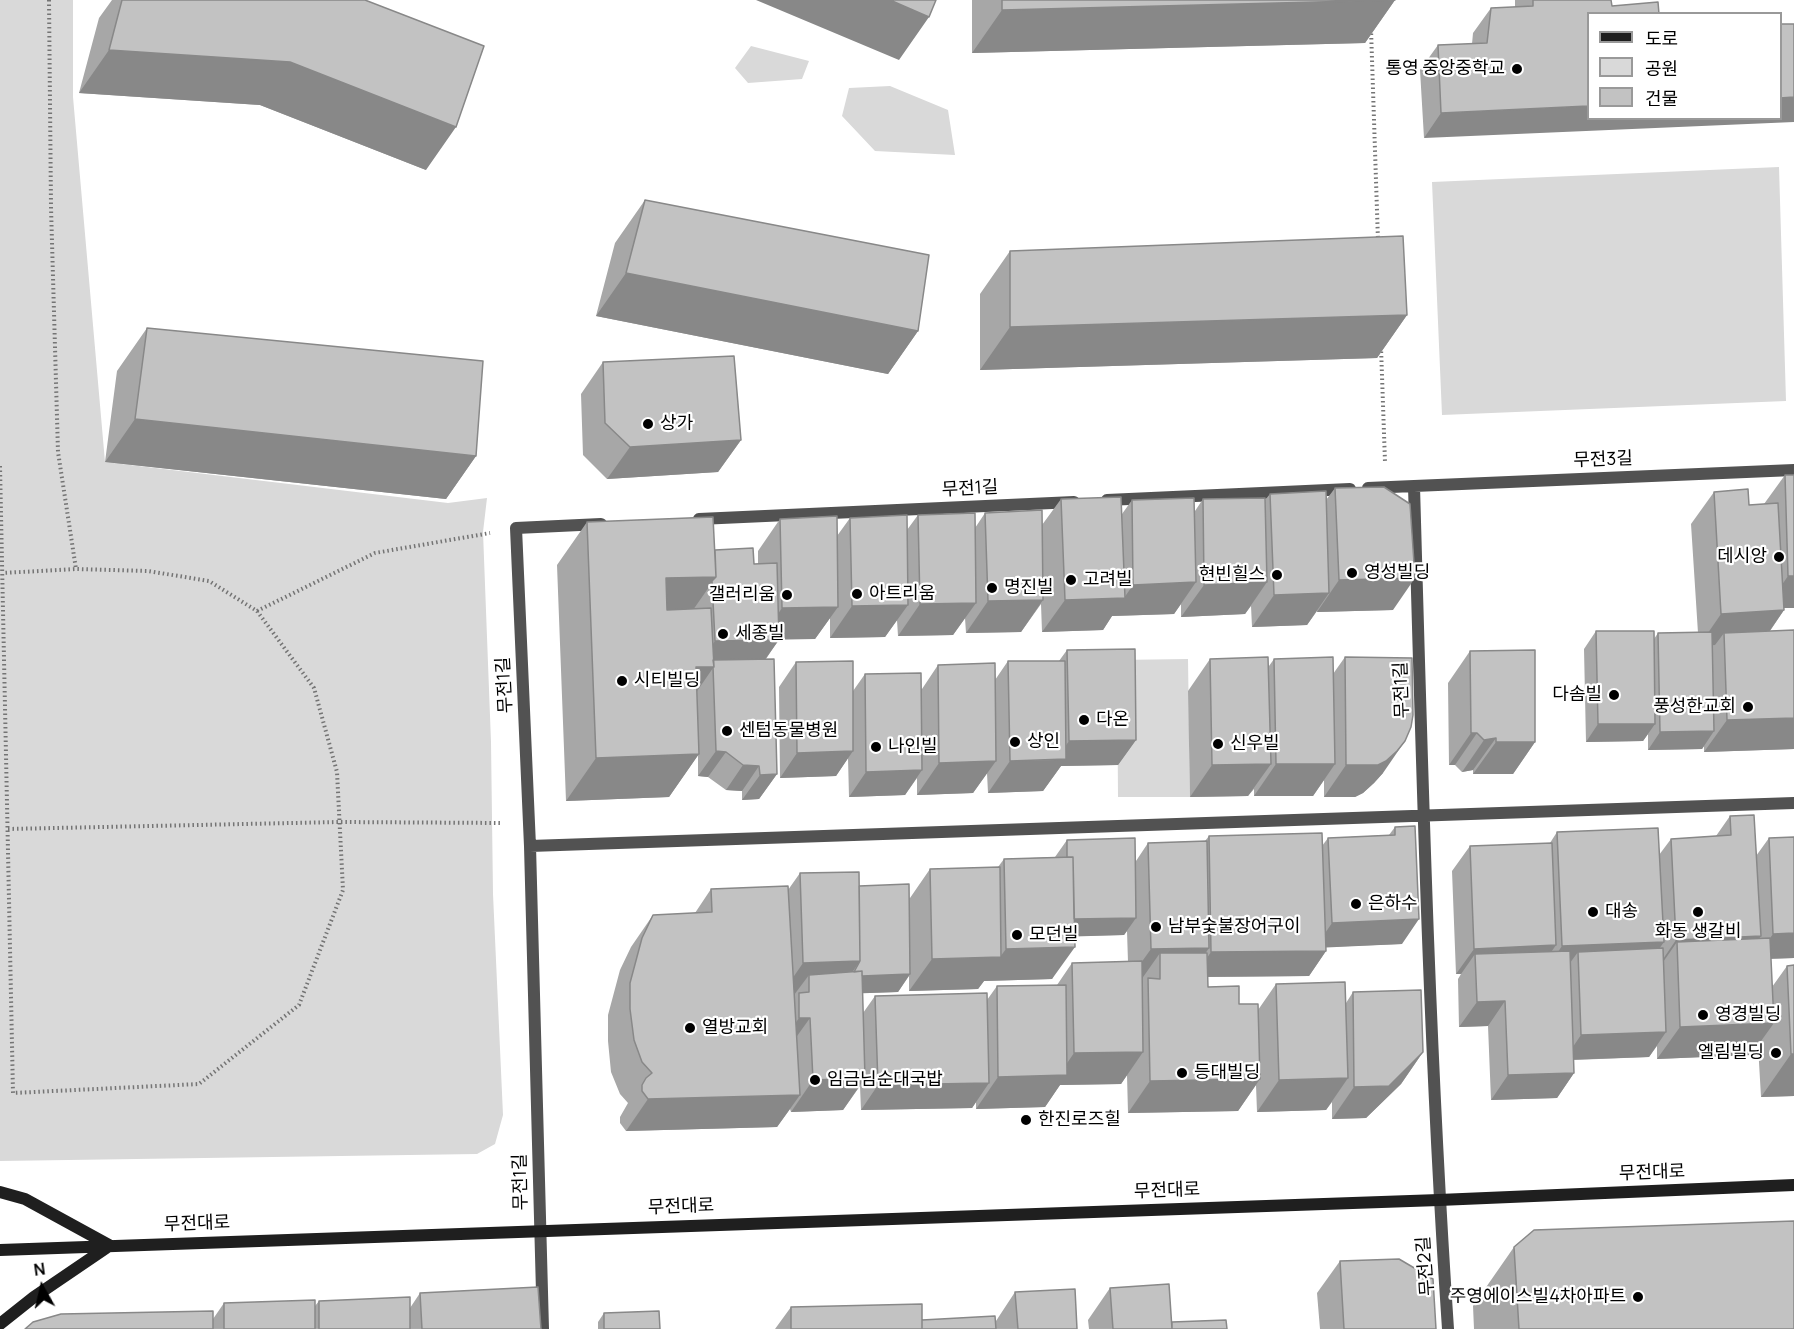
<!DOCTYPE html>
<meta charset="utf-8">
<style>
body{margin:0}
#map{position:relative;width:1794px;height:1329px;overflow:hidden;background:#fff;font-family:Manrope,"Noto Sans KR",sans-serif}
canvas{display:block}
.legend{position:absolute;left:1587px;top:12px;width:195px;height:108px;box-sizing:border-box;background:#fff;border:2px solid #999;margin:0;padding:8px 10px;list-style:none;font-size:18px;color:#000}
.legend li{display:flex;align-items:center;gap:12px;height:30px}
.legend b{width:30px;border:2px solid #999}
.north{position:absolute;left:12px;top:1257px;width:60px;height:60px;-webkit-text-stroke:4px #fff;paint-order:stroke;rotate:352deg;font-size:16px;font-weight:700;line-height:24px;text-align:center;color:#000}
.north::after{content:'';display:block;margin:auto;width:21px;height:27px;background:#000;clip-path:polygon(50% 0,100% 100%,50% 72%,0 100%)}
</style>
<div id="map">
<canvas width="1794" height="1329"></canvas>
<ul class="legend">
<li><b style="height:8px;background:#1f1f1f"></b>도로</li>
<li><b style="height:16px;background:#d9d9d9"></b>공원</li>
<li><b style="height:16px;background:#c2c2c2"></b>건물</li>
</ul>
<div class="north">N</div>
</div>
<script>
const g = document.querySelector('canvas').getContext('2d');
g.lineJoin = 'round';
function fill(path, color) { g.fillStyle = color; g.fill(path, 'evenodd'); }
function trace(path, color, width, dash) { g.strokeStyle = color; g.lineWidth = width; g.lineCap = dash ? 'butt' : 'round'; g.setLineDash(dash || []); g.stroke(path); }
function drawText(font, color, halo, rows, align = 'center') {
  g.font = font + ' Manrope,"Noto Sans KR",sans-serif'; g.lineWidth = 4.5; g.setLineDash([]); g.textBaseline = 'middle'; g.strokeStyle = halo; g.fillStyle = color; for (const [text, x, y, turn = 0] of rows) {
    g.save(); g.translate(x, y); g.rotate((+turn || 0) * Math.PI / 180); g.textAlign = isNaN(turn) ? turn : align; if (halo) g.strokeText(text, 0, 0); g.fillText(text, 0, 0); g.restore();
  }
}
fill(new Path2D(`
 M0,0H73V97L105,462L448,503L487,498L483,532L491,742L493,894L503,1115L495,1144L477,1154L0,1161Z
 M751,46L809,61L802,79L748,83L735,68Z
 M890,86L948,110L955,155L875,151L842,116L849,88Z
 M1779,167L1786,401L1442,415L1432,182Z
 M1188,659L1190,797H1118L1117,660Z`), '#d9d9d9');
trace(new Path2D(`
 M49,0L51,207L58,452L76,569
 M1371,29L1378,241
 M1381,347L1385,462
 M0,466L13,1093L199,1084L299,1005L343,890L337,772L314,688L257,611L209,581L148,571L76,569L3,573
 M257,611L375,553L490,533
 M8,829L339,822L502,823`), '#747474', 4, [1.5, 3]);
trace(new Path2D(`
 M1414,486L1794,470
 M1368,488L1414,486C1422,767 1429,1048 1448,1329
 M1107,500L1350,489
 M699,519L1074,502
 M530,846L1794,803
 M543,1329L530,846L516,528L601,524`), '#525252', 12);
trace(new Path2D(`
 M0,1192L25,1199L109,1245
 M0,1250L1439,1200L1794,1185
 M0,1324L34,1297L109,1246`), '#1f1f1f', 12);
fill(new Path2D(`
 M112,0H365L426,170L260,105L79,93L99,18Z
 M972,0H1395L1365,43L972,53Z
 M1515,0H1611L1424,138L1420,70L1438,45L1472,44L1473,33L1491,8L1515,7Z
 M645,200L918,331L888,374L596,316L615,243Z
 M1010,251L1407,315L1377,358L980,370V294Z
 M147,328L476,456L446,499L105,462L117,371Z
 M603,362L741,440L718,472L607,479L583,455L581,394Z
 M1785,475L1794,608H1784V610L1770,631L1794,630V749L1704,752V746L1702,749L1648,750V734L1643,741L1586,742L1584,649L1596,631L1654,639L1658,633H1698L1691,524L1714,492L1749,505L1764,504Z
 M1335,488L1393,610L1317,612V611L1307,625L1252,627L1251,606L1245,614L1181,617V604L1174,614L1112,616L1103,630L1042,632L1041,604L1021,632L966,633L965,618L953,635L898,636L897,620L885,637L830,638V618L815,639H779L766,659L777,774L759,799L742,800V791L726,790L708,777L698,776V755L669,797L566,801L557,565L587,522L715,550L754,564H758V551L780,519L837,536L850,518L907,530L918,515L975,528L985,513L1042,525L1061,499L1122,514L1132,500L1195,511L1203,499L1265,500L1270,494L1326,500Z
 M1067,650L1136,740L1118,765L1061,766L1043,791L988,793L987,773L973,793L917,795V778L905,795L849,797L848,758L836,776L780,778L779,687L796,662L853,691L865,674L922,689L938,665L995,680L1008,661H1059Z
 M1470,651L1535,742L1513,774H1473V770L1462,772L1455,765H1449L1448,683Z
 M1345,657L1383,773L1374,783L1363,793L1355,797H1324V780L1313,796H1254V789L1248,796L1190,797L1188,691L1210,659L1269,666L1274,659L1333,674Z
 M1730,816L1756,856L1769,838L1794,958L1771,959L1772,987L1787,966L1794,965V1096L1761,1097L1758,1045L1751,1055L1657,1059V1046L1649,1057L1574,1060V1073L1557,1098L1491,1100L1488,1026L1459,1027L1458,979L1461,974H1456L1452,871L1470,846L1550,843L1557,832L1659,855L1671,839L1716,836Z
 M1395,827L1402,944L1326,947V951L1309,976L1208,977V987L1239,1004L1258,1010L1276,984L1346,1003L1353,992L1423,1052L1401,1084L1366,1118L1332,1119V1102L1326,1110L1257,1112L1256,1085L1238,1111L1128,1113L1127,1075L1121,1084L1060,1085L1045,1107L976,1109V1102L972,1108L861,1110L860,1086L843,1110L791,1112L790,1109L777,1127L626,1131L620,1123V1117L628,1103L620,1094L611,1072L608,1041V1015L620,970L631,947L653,915L695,913L711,889L788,890L800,873L859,886L910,898L930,869L998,867L1004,859L1055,857L1067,840L1136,861L1148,843L1205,841L1209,836L1322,846L1328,838L1389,835ZM1127,931L1128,962L1072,963L1057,985L997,986L987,1000L875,996L863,1013V993L898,992L909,976V991L978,989L984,981L1052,979L1074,936L1124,935Z
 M1514,1247L1794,1329H1474L1473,1306Z
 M1340,1261L1436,1329H1320L1317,1293Z
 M1110,1288L1172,1323L1227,1329H1089L1088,1320Z
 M1015,1292L1077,1329H775L791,1307L922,1320L996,1321Z
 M420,1293L541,1329H25L213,1319L224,1303L315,1306L319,1301L410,1308Z
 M604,1313L660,1329H598V1322Z`), '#a7a7a7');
fill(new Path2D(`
 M756,0H890L929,17L899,60Z
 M1395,0L1365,43L972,53L1002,10Z
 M109,50L290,62L456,127L426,170L260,105L79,93Z
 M1794,97V122L1424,138L1441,113L1588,106V118H1780V98Z
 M626,273L918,331L888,374L596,316Z
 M1407,315L1377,358L980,370L1010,327Z
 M135,419L476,456L446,499L105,462Z
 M741,440L718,472L607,479L630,447Z
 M1788,576H1794V608H1766Z
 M716,577L686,620L636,621L666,578Z
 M1415,578L1393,610L1317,612L1339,580Z
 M1196,582L1174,614L1112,616L1103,630L1042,632L1065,600L1124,598L1133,585Z
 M1267,582L1245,614L1181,617L1204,585Z
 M1329,593L1307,625L1252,627L1274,595Z
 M1043,600L1021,632L966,633L988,601Z
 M976,603L953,635L898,636L920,604Z
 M908,605L885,637L830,638L852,606Z
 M838,607L815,639L760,640L782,608Z
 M1784,610L1762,642L1724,633L1715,645L1699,646L1721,614Z
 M779,640L756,672L713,668L684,710L696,667H697L715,641Z
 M1794,718V749L1704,752L1727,720Z
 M1598,724H1655L1643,741L1586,742Z
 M1714,731L1702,749L1648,750L1660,732Z
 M1471,733H1477L1455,765H1449Z
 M1496,738L1473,770L1462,772L1484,740Z
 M1136,740L1118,765L1061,766L1043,791L988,793L1010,761L1056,760L1069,741Z
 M1405,741L1383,773L1374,783L1363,793L1355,797H1324L1346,765Z
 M1496,742H1535L1513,774H1473Z
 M716,751L726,752L708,777L698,776Z
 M853,751L836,776L780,778L797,753Z
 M699,754L669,797L566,801L596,758Z
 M996,761L973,793L917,795L939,763Z
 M1271,764L1248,796L1190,797L1212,765Z
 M1276,764H1335L1313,796H1254Z
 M743,765L759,766L742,791L726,790Z
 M922,770L905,795L849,797L866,772Z
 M777,774L759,799L742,800L760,775Z
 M1136,918L1124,935L1057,937L1069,919Z
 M1419,919L1402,944L1315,948L1332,923Z
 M1794,933V958L1755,959L1773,934Z
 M1761,936L1743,961L1677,942L1661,965H1659L1676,940Z
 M1664,942L1646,967L1578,952L1564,971H1545L1562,946Z
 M1556,945L1539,970L1475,954L1461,974H1456L1474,949Z
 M1075,947L1052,979L984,981L978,989L909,991L932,959L1000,957L1006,949Z
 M1209,948L1187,980L1160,953L1141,980L1128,981L1151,949Z
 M1326,951L1309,976L1194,977L1211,952Z
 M860,961L838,993L809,992V975L794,995H781L803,963Z
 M910,974L898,992L842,994L854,976Z
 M1505,1001L1488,1026L1459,1027L1477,1002Z
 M799,1018H810L787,1050H777Z
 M1774,1023L1751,1055L1657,1059L1680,1027Z
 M1666,1032L1649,1057L1564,1060L1581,1035Z
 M1143,1052L1121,1084L1060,1085L1045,1107L976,1109L998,1077L1059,1075L1074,1053Z
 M1423,1052L1401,1084L1366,1118L1332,1119L1354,1087Z
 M1791,1054H1794V1096L1761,1097Z
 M1574,1073L1557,1098L1491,1100L1508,1075Z
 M865,1078L843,1110L791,1112L813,1080Z
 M1348,1078L1326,1110L1257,1112L1279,1080Z
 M1260,1079L1238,1111L1128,1113L1150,1081Z
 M989,1083L972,1108L861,1110L878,1085Z
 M800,1095L777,1127L626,1131L648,1099Z`), '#888');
const building = new Path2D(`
 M122,0H365L484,46L456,127L290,62L109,50Z
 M890,0H936L929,17Z
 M1002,0H1395L1002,10Z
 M1533,0H1611L1612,6L1658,2L1659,14H1588V106L1441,113L1438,45L1487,43L1491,8L1533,6Z
 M1780,24H1794V97L1780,98Z
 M645,200L929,255L918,331L626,273Z
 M1403,236L1407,315L1010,327V251Z
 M147,328L483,361L476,456L135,419Z
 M734,356L741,440L630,447L605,423L603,362Z
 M1785,475H1794V576H1788Z
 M1384,487L1410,504L1415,578L1339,580L1335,488Z
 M1748,489L1749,505L1778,503L1784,610L1721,614L1714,492Z
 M1326,491L1329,593L1274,595L1270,494Z
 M1121,497L1125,598L1065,600L1061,499Z
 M1194,498L1196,582L1133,585L1132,500Z
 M1265,498L1267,582L1204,585L1203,499Z
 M1042,510L1043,600L988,601L985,513Z
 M975,513L976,603L920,604L918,515Z
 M907,515L908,605L852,606L850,518Z
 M837,516L838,607L782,608L780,519Z
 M713,517L716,577L666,578L667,610L711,608L714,667H696L699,754L596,758L587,522Z
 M753,548L754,564L777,563L779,640L715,641L712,581L716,577L715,550Z
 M1794,630V718L1727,720L1724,633Z
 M1596,631H1654L1655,724H1598Z
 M1712,632L1714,731L1660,732L1658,633Z
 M1135,649L1136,740L1069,741L1067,650Z
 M1535,650V742H1496V738L1484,740L1477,733H1471L1470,651Z
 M1268,657L1271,764L1212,765L1210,659Z
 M1333,657L1335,764H1276L1274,659Z
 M1345,657L1412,658L1413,715L1411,727L1405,741L1397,751L1386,761L1378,765H1346Z
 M774,659L777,774L760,775L759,766L743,765L726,752L716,751L713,667H714L713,660Z
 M853,661V751L797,753L796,662Z
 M1008,661H1065L1066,759L1010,761Z
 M995,663L996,761L939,763L938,665Z
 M921,673L922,770L866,772L865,674Z
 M1754,815L1761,936L1676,940L1671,839L1731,835L1730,816Z
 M1415,826L1419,919L1332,923L1328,838L1395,835V827Z
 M1658,828L1664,942L1562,946L1557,832Z
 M1322,833L1326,951L1211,952L1209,836Z
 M1794,837V933L1773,934L1769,838Z
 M1135,838L1136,918L1074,919L1073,857H1067V840Z
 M1207,841L1209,948L1151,949L1148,843Z
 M1552,843L1556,945L1474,949L1470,846Z
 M1073,857L1075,947L1006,949L1004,859Z
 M1000,867L1001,957L932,959L930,869Z
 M859,872L860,961L803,963L800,873Z
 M909,884L910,974L862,976V971L854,972L860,961L859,886Z
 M788,886L800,1095L648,1099L642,1091V1085L646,1078L652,1073L642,1062L634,1040L630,1009V983L642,938L653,915L712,912L711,889Z
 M1770,938L1774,1023L1680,1027L1677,942Z
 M1663,948L1666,1032L1581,1035L1578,952Z
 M1570,951L1574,1073L1508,1075L1505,1001L1477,1002L1475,954Z
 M1160,953H1207L1208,987L1239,986V1004H1258L1260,1079L1150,1081L1148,978L1160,979Z
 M1142,961L1143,1052L1074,1053L1072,963Z
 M1794,965V1054H1791L1787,966Z
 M862,971L865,1078L813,1080L810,1018H799V993L809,992V975Z
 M1345,982L1348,1078L1279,1080L1276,984Z
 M1066,985L1067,1075L998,1077L997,986Z
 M1421,990L1423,1052L1389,1086L1354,1087L1353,992Z
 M987,993L989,1083L878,1085L875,996Z
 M1794,1221V1329H1519L1514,1247L1534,1230Z
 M1399,1259L1433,1279L1436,1329H1344L1340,1261Z
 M1169,1284L1172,1329H1113L1110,1288Z
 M538,1287L541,1329H422L420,1293Z
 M1075,1289L1077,1329H1018L1015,1292Z
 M410,1297V1329H319V1301Z
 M315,1300V1329H224V1303Z
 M922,1304V1329H791V1307Z
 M213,1311V1329H25L33,1322L61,1314Z
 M659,1311L660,1329H604V1313Z
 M995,1316L996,1329H922V1320Z
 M1226,1320L1227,1329H1172V1322Z`);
fill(building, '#c2c2c2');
trace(building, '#888', 1.5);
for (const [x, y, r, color] of [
 [1517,69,6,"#000"],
 [648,424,6,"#000"],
 [1779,557,6,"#000"],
 [1352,573,6,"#000"],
 [1277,575,6,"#000"],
 [1071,580,6,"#000"],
 [992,588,6,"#000"],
 [857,594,6,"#000"],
 [787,595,6,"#000"],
 [723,634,6,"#000"],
 [622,681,6,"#000"],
 [1614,695,6,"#000"],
 [1748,707,6,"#000"],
 [1084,720,6,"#000"],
 [727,731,6,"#000"],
 [1015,742,6,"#000"],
 [1218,744,6,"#000"],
 [876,747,6,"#000"],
 [1356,904,6,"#000"],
 [1593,912,6,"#000"],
 [1698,912,6,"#000"],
 [1156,927,6,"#000"],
 [1017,935,6,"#000"],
 [1703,1015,6,"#000"],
 [690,1028,6,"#000"],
 [1776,1053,6,"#000"],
 [1182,1073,6,"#000"],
 [815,1080,6,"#000"],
 [1026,1120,6,"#000"],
 [1638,1297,6,"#000"]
]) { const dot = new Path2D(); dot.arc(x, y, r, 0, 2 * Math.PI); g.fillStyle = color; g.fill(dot); trace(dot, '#fff', 2); }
drawText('18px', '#000', '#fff', [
 ["통영 중앙중학교",1505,69,"right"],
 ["상가",660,424],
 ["데시앙",1767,557,"right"],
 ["영성빌딩",1364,573],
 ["현빈힐스",1265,575,"right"],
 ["고려빌",1083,580],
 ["명진빌",1004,588],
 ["아트리움",869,594],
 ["갤러리움",775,595,"right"],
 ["세종빌",735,634],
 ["시티빌딩",634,681],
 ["다솜빌",1602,695,"right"],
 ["풍성한교회",1736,707,"right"],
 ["다온",1096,720],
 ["센텀동물병원",739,731],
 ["상인",1027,742],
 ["신우빌",1230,744],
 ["나인빌",888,747],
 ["은하수",1368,904],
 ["대송",1605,912],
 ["남부숯불장어구이",1168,927],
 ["화동 생갈비",1698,932,"center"],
 ["모던빌",1029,935],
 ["영경빌딩",1715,1015],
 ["열방교회",702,1028],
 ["엘림빌딩",1764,1053,"right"],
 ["등대빌딩",1194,1073],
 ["임금님순대국밥",827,1080],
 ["한진로즈힐",1038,1120],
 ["주영에이스빌4차아파트",1626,1297,"right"]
], 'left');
drawText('18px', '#000', '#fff', [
 ["무전3길",1603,460,-2],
 ["무전1길",970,489,-3],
 ["무전1길",505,685,-93],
 ["무전1길",1402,690,-92],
 ["무전대로",1652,1173,-2],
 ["무전1길",521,1182,-91],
 ["무전대로",1167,1191,-2],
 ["무전대로",681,1207,-2],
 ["무전대로",197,1224,-2],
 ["무전2길",1426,1266,-94]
]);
</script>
